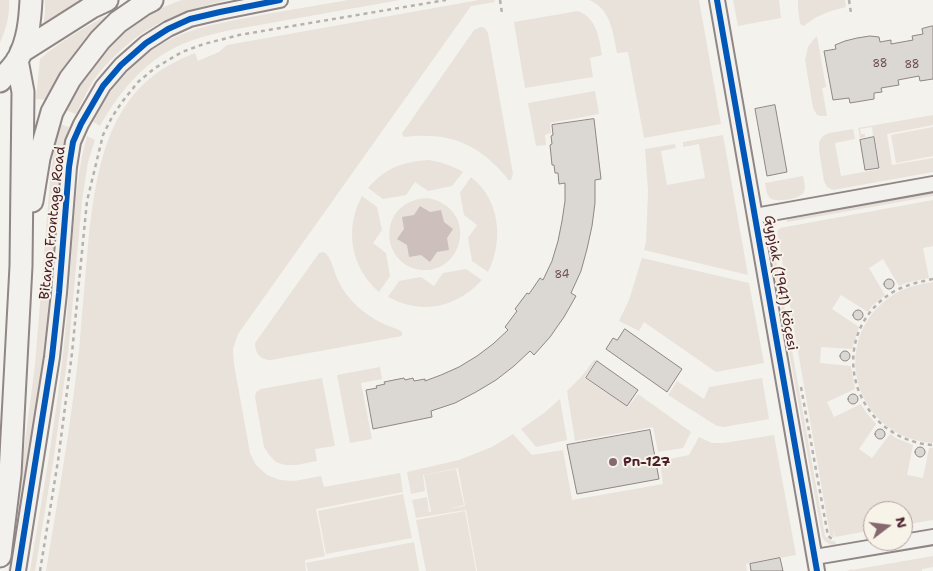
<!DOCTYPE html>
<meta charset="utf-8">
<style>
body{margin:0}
#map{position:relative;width:933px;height:571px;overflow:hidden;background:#f4f2ec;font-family:"Shantell Sans",sans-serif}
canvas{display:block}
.north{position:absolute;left:863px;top:501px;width:50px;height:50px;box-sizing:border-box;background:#f7f3e8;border:1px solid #b29e9c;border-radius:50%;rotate:75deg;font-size:14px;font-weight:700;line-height:20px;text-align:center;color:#4a1f2b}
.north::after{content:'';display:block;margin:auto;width:18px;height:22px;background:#86696f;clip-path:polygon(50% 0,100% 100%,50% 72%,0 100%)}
</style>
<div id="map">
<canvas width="933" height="571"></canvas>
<div class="north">N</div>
</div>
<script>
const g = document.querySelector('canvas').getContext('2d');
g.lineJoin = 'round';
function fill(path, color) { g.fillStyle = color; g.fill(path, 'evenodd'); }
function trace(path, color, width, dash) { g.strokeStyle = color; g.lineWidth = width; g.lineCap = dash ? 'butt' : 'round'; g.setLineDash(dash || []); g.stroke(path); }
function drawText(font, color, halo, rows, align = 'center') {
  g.font = font + ' "Shantell Sans",sans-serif'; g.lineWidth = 4; g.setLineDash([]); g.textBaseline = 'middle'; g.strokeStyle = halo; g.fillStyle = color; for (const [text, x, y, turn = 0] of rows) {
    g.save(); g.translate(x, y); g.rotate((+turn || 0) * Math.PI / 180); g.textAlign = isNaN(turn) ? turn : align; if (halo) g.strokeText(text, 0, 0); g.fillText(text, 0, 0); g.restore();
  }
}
fill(new Path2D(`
 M0,0H9C10,15 6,29 0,43Z
 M45,0H88L43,29L45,13Z
 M182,0H227C182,11 155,20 120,51C110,61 99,71 92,83C86,93 81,104 76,114L65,110C72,98 77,86 84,75C106,40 143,13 182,0Z
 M348,0H400L231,30C213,34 195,38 178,46C144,62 118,93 100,126L92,121C110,88 139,54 173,38C201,25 232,21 261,15C290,10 319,5 348,0Z
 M479,0H494L495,2L471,6L238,334L233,349L234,364L250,453L256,465L267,475L280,480L294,481L321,476L324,487L400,473L403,492L316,509L325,556L305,560L306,571H46C58,498 71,424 79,350C82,315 85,280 88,245C92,205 98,156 117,120C136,85 159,67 195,53L198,61L219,52L227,45L233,44Z
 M589,0H699L721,124L644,138L628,52L617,53C613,32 611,9 589,0Z
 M733,0H779L781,18L738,26Z
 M798,0H845L846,7C830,11 816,15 804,26L800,24L798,9Z
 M578,11C597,18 599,38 602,55L590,58L593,77L525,88L514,22Z
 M105,16L108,19C91,35 74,52 62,72C56,81 52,91 47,100L36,99L40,59C59,42 83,29 105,16Z
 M481,27C485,27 486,29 488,33L513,174L511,180H508L507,178C478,143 449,132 404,137L402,134L403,132L474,30Z
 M817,36L826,87L822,88L827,116H821L817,115L813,108L805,60L808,47L814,39Z
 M595,91L599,114L550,123L551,133L545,135L546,145L536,146L528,103Z
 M933,115V125L887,134L892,165L933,158V172L833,190L827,187L824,181L819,150V142L823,136L829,133L853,129L855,139L835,143L841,176L880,169L875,136H873L872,127L860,129L861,134H865V137L860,138L858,128Z
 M60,124L69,127L62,153L59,182L44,365L13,571H8L35,365L50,181L54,151Z
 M933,127V156L896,163L891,135Z
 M723,135L748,275L644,250L646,242L648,191L645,149L675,144L676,148L661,151L667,185L705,178L699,144L683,147V142Z
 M87,136L95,140L88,162L82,201L68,354L54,456L35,571H30C43,493 57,414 65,335C68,305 70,275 72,245C75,208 77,172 87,136Z
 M428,160C441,162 451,165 463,172L452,186L428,191L415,182L406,195L383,199L368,188C385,168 402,162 428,160Z
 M803,176C804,181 806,187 804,192C801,199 775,203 770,198C766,194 766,188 765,183Z
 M471,177C500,200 504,240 488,272L472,261L468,238L477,225L464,215L460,193Z
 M933,192V196L787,222V218Z
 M362,196L377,207L382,230L373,243L386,253L390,276L379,292C351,268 344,229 362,196Z
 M428,198C478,208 465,273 422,270C379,266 376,200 428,198Z
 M933,200V246L923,248L929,278L906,283L899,286L883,259L869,268L885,295L872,306L868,312L841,295L832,309L859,327L852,349L821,347L820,363L851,366L855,389L827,402L834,417L861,404L865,411L876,424L859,449L872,458L890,434L896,438L913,445L907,475L923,478L929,448H933V520L903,525V511H873V530L835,537L833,527L834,538L830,535L777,231L780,228Z
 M775,222L777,224L772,228L771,232L825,536L831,541H835L836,545C829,545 824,542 822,536L768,233L770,227Z
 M323,252C332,255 334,274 339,282C348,301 365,315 384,324C390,327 397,328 402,332V336L271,360C260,360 255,353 255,343L317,256L319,253Z
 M642,258L749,283L764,363L716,372L644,322L639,331L619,321L629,300Z
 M466,269L482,280C456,308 422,315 388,297L399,281L421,277L434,286L443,273Z
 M933,282V443C854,437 826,339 893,295C905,287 919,284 933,282Z
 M594,360L596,361L584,378L628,407L638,394L691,432L683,448L658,452L653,427L575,441L567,391L582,376Z
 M380,367L382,379L361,383L372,439L350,443L337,375Z
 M322,378L335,446L315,449L317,461L296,465H285L276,462L270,456L264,447L255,397L256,392L261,389Z
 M762,378L769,419L724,427L717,426L668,395L677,381L704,399L709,387Z
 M560,399L567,440L536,447L521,429L544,413Z
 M513,434L532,455L563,450L572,500L663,484L660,461L689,455L699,437L712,443H724L774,435L796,555L746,564L747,571H477L466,510L416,518L412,500L427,497L429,512H431L424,475L456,469L464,505L448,509L465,506L458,468L423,475L425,491L411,494L407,472L459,460L492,447Z
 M403,494L412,538L326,554L318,511Z
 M465,511L476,571H426L416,520Z
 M414,542L419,571H308L306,563Z
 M933,556V567L922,569V571H847L852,569V570Z`), '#e8e2da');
fill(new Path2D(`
 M420,206L430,212L441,210L444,222L453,229L447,238L449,250L437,252L430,262L421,255L409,257L407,245L397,239L404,229L402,217L414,215Z`), '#cdc0bc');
const building = new Path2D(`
 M932,26H933V79L920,81L919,76L898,80L899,85L881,88L882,92L874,93V99L850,103L849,98L833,100L824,51L836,49L835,45L845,41L857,38L870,36L879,37L880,42L891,40V44L913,40L912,36L923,34L922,29Z
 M775,105L787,172L767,176L755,109Z
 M594,119L601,179L595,180V203L592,226L587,249L581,271L571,293L576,296L564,317L550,337L534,355L530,351L514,366L496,380L476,392L455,403L431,411L432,417L373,429L366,390L377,388L376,386L385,384L384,382L404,378L405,380L413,378L414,381L425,379V381L441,375L459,367L477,356L493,344L508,330L505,327L517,311L515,309L527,293L529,294L540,278L543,280L552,261L558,241L562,221L565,201V183L559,184L558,173H555L554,165H552L550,145L552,144L551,136L553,135L552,125Z
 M874,137L879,168L865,170L860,140Z
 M884 284a5 5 0 1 1 10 0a5 5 0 1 1-10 0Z
 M853 315a5 5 0 1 1 10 0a5 5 0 1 1-10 0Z
 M625,329L682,369L667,392L606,349L613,338L617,340Z
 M840 356a5 5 0 1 1 10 0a5 5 0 1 1-10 0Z
 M597,361L638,390L627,406L586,378Z
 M848 399a5 5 0 1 1 10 0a5 5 0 1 1-10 0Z
 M875 434a5 5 0 1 1 10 0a5 5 0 1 1-10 0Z
 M650,430L659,479L577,494L567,445Z
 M915 452a5 5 0 1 1 10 0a5 5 0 1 1-10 0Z
 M780,558L783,571H751L750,564Z`);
fill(building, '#dbd7d3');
trace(building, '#8f8685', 1);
const street = new Path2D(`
 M717,0L817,571
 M755,216L933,184
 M815,557L933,537
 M18,571L52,357L59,293L69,167L73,142L81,124L103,86L121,65L146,43L168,29L190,19L220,12L280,0`);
const primary = new Path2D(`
 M21,52L92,7L107,0
 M0,81C6,74 13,67 18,59C28,41 30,20 31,0
 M32,201L39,158L52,112L70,79L100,40L118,22L144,4L152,0
 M0,556L10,474L21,266L23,92L17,60`);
trace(street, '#8f8685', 18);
trace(primary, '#8f8685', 25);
trace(new Path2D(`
 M500,0L502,13
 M849,0L851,13
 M933,279C919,282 905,285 893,292C823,335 851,439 933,445
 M801,387L828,536L832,539
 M40,571L58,461L72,353L87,201L103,135L112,117L122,102L138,82L155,68L182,52L204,44L239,35L446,0`), '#b6b0ae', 2.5, [4, 4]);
trace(street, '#f2f1ed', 14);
trace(primary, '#f2f1ed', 21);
trace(new Path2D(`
 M717,0L817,571
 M18,571L52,357L59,293L69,167L73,142L81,124L103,86L121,65L146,43L168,29L190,19L220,12L280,0`), '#0057b8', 6);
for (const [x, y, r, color] of [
 [613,462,5,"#86696f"]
]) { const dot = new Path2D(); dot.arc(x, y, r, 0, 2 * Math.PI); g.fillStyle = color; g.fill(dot); trace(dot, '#f7f3e8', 2); }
drawText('11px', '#6e4d55', null, [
 ["88",880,64],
 ["88",912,65],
 ["84",562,275]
]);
drawText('14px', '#4a1f2b', '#f7f3e8', [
 ["Bitarap Frontage Road",53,223,-84],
 ["Gypjak (1941) köçesi",780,283,80]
]);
drawText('bold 14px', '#4a1f2b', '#f7f3e8', [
 ["Рп-127",623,462]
], 'left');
</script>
